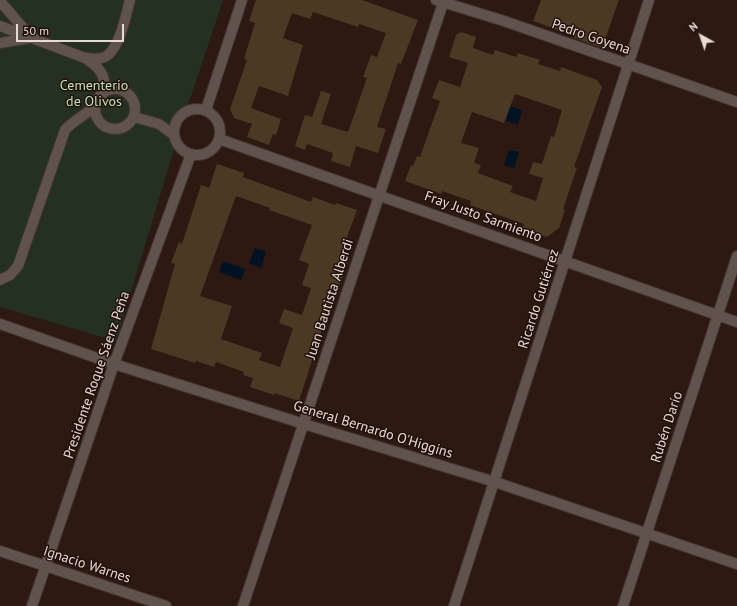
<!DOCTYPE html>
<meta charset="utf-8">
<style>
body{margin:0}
#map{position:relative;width:737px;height:606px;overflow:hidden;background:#2b1912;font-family:"PT Sans",sans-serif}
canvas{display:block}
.north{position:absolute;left:681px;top:16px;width:40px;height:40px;-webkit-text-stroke:3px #211009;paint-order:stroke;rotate:320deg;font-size:11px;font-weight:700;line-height:16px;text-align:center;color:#e7dad5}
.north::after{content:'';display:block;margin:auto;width:14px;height:18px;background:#e7dad5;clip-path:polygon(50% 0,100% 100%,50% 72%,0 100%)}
.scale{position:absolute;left:16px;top:24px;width:108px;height:18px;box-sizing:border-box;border:2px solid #e7dad5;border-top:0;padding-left:5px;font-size:12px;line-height:14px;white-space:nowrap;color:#e7dad5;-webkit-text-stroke:3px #211009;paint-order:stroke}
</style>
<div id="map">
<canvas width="737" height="606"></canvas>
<div class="north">N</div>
<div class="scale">50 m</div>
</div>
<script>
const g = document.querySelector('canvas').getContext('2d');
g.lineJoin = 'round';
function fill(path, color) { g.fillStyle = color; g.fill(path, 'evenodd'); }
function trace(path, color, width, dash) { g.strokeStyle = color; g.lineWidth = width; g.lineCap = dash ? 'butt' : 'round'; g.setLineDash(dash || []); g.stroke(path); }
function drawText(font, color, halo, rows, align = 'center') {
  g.font = font + ' "PT Sans",sans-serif'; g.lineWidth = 3; g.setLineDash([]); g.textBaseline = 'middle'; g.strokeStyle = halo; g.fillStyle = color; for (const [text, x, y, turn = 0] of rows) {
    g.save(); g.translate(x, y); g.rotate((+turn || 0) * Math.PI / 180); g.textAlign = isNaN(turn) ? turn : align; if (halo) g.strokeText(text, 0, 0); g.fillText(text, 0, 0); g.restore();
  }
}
fill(new Path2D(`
 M0,0H223L182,123L116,341L0,307Z`), '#243122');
fill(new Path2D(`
 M510,106L522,110L518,124L506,121Z
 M509,150L519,152L514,168L504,165Z
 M255,248L266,252L261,268L249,263Z
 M223,261L245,269L241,280L219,272Z`), '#011222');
fill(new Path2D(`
 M256,0H362L418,20L401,64L398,63L377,127L386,129L378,153L356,146L350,167L331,161L333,153L307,144L305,150L295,146L305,115L312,117L321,91L331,94L321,124L348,132L367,78L363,77L371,55L377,57L386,33L359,24L358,27L313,12L310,19L292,13L283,38L303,45L288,96L259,86L251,108L281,119L276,135L273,134L269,145L247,137L252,124L234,118L230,109L247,60L244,59L255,23L249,21Z
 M541,0H619L602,48L574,38L575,36L533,21Z
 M461,32L476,37L473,48L493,55L495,50L516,57L518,53L540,60L538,64L560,71L561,67L597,80L602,87L574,167L577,168L563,209L565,210L559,228L547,237L522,229L524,224L470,205L471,201L442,191L441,194L405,181L411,165L413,166L417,156L420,157L440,101L432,98L439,80L460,87L468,63L449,57L456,35ZM515,94L562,110L554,137L551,136L542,164L533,162L529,174L543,178L536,201L510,192L513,186L478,173L481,165L474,163L479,148L461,143L472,112L504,123Z
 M217,164L244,173L243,177L311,202L313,197L335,205L336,203L357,210L342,251L350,253L336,296L333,295L299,401L274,393V395L250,387L253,378L243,375L244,372L216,362L214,367L196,361L195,363L151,349L175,264L171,263L179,242L182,244L201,185L209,188ZM236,196L270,208L269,210L312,225L299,260L309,264L302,285L311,288L302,315L284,309L279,323L293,328L280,367L259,360L262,353L221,339L232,306L200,296Z`), '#4c3924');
const minor = new Path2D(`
 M436,0L504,21L737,102
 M0,1L30,36
 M0,26L85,58C99,67 108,76 103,94
 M0,43L29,38
 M87,58C94,59 102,60 108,55C120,45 126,15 130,0
 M95 109a20 20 0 1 1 40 0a20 20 0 1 1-40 0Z
 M174 132a23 23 0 1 1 46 0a23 23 0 1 1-46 0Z
 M206,110L242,0
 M134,117L159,124L174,135
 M219,139L737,322
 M0,280L10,275L18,266L65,130C74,120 86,115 96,105
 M0,324L114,364L304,424L495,482L737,564
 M0,551L166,606
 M32,606L114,364L191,154
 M243,606L444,0
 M454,606L649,0
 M623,606L737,256`);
trace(minor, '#45342d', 12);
trace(minor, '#60534e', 10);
drawText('14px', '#e7dad5', '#211009', [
 ["Pedro Goyena",591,37,19],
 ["Fray Justo Sarmiento",483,217,20],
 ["Juan Bautista Alberdi",330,299,-72],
 ["Ricardo Gutiérrez",539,299,-72],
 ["Presidente Roque Sáenz Peña",97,375,-71],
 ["Rubén Darío",667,427,-72],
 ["General Bernardo O'Higgins",373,430,17],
 ["Ignacio Warnes",87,565,18]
]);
drawText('14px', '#bce2b5', '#211009', [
 ["Cementerio",94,86],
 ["de Olivos",94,102]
]);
</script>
